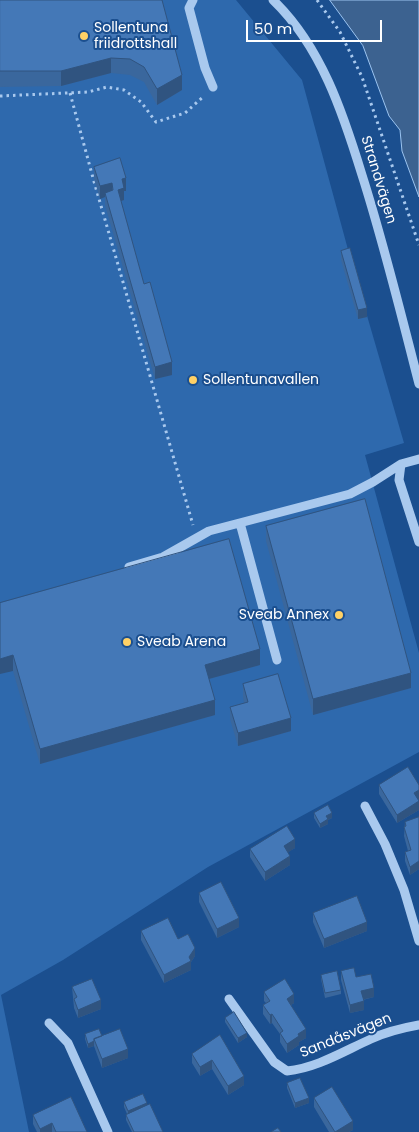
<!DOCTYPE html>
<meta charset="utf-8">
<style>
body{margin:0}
#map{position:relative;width:419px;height:1132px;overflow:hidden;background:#1b4f8f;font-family:Poppins,sans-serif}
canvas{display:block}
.scale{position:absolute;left:246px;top:20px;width:136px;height:22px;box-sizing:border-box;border:2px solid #fff;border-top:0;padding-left:6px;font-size:15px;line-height:18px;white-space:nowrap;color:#fff;-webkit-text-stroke:4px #1b4f8f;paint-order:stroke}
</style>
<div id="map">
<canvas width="419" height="1132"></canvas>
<div class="scale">50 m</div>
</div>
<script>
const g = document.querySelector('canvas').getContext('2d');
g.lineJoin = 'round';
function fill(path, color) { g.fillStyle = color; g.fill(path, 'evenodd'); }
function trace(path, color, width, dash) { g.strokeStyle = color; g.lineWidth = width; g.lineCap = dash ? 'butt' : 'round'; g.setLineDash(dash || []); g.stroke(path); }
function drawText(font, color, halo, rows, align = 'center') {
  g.font = font + ' Poppins,sans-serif'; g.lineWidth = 4; g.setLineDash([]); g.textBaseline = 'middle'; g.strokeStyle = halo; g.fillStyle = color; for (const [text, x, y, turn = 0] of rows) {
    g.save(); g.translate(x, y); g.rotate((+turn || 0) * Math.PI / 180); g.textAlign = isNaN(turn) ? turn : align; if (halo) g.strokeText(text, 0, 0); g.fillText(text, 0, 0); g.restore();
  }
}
fill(new Path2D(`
 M0,0H236L302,80L350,257L404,443L365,455L419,653V752L208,867L63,960L1,995L29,1132H0Z`), '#2e69ad');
const water = new Path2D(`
 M330,0H419V197L402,151L400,130L389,116L363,46Z`);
fill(water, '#3c6290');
trace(water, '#9cc4f0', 1);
trace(new Path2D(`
 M317,0L340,32L362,77L419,245
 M70,93L93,178L193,525
 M0,96L88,92L107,87L124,90L141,102L156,122L185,113L204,96`), '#a9c9ee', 3, [2.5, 4]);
trace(new Path2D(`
 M193,0L189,8L205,68L213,87
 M273,0C321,46 343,113 362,175C384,244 401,314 419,384
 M401,464L399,480L419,542
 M240,523L277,660
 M129,567L163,557L209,531L350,494L373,482L401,464L419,459
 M365,806L385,844L404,890L419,941
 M229,999L274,1062L287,1071C317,1068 344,1051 371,1039C386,1032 402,1028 419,1025
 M49,1023L68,1043L108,1132`), '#a9c9ee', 9);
fill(new Path2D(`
 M0,0H162L182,90L157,105L144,82L130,75L111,73L61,86L0,87Z
 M94,167L126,191H124V200L121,201L144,284L172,375L155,379L105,205V197L100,199L94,179Z
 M341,251L367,317L358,319L341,260Z
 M266,526L411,688L313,715L266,541Z
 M0,603L260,665L209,679L215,715L40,764L13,671Z
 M243,684L291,731L238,746L230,719V707L244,703L243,697Z
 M379,785H419V799L418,800L419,810L397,823L379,794Z
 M314,813L332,818L328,820V824L320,828L314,818Z
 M419,817V869L410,875L405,861V852L408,851L404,836L405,822Z
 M295,848L288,852L290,865L265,881L250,857V849Z
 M199,893L239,927L217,938L199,902Z
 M313,913L367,931L324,948L313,922Z
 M141,931L178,939L195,956L191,962V970L164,983L141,940Z
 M341,971L356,977L374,997L363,1000L364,1010L350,1013L341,980Z
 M321,975L341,990V994L325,998L321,979Z
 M72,987L101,1009L78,1018L74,1008Z
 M264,992L294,1003L291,1005L306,1038L299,1042V1045L287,1053L280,1042V1034L272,1023L270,1024L263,1014V1005L266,1003L264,1001Z
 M225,1018L247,1037L238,1043L225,1022Z
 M85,1034L102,1036L128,1058L102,1068L94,1046L88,1048L85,1039Z
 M220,1035L244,1085L228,1095L212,1069L200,1076L192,1063V1054Z
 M287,1083L309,1103L295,1108L287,1088Z
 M314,1098L353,1130L349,1132H329L314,1107Z
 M124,1102L147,1105L163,1132H132L126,1120V1115L127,1114L124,1107Z
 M33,1115L87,1132H37L33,1124Z`), '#3a679d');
fill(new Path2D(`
 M111,58V73L61,86V71Z
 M182,75V90L157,105V89Z
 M126,178V191H124V200L118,202V190L122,179Z
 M112,183V195L105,193V197L100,199V186Z
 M367,308V317L358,319V310Z
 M172,362V375L155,379V367Z
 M260,649V665L205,680V665Z
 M13,655V671L0,674V659Z
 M411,673V688L313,715V699Z
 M215,700V715L40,764V749Z
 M291,718V731L238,746V733Z
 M419,790V799L414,802V793Z
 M419,801V810L397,823V815Z
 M332,813V818L328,820V824L320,828V824L326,816Z
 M295,839V848L284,855V846Z
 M290,856V865L265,881V872Z
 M419,861V869L410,875V867Z
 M239,918V927L217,938V929Z
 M367,922V931L324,948V939Z
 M195,948V956L191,962V970L164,983V975L189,957Z
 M374,988V997L361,1000V991Z
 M294,994V1003L287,1008V999Z
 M101,1000V1009L78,1018V1010Z
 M364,1001V1010L350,1013V1005Z
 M272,1014V1023L270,1024V1015Z
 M306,1029V1038L299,1042V1045L287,1053V1044L298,1034Z
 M247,1033V1037L238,1043V1038Z
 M94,1041V1046L88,1048V1044Z
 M128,1049V1058L102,1068V1059Z
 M212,1060V1069L200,1076V1067Z
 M244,1076V1085L228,1095V1086Z
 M309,1098V1103L295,1108V1103Z
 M147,1103V1107L128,1116V1111Z
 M353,1121V1130L349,1132H335Z
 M52,1123V1132H40V1129Z`), '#305480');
const building = new Path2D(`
 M0,0H162L182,75L157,89L144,67L130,59L111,58L61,71H0Z
 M120,158L126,178L122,179L124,188L118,190L144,284L150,282L172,362L155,367L105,193L113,190L112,183L100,186L94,167Z
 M350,248L367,308L358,310L341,251Z
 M365,499L411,673L313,699L266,526Z
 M229,539L260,649L205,665L215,700L40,749L13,655L0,659V603Z
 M278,674L291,718L238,733L230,707L248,702L243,684Z
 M408,767L419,785V790L414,793L419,801L397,815L379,785Z
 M328,805L332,813L326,816L328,819L320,824L314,813Z
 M419,817V861L410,867L405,852L411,850L404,827L406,826L405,822Z
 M287,826L295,839L284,846L290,856L265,872L250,849Z
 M221,882L239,918L217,929L199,893Z
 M357,896L367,922L324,939L313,913Z
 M168,918L178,939L188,934L195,948L189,957L191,961L164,975L141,931Z
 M354,968L356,977L371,974L374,988L361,991L364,1001L350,1005L341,971Z
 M337,971L341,990L325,993L321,975Z
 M92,979L101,1000L78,1010L74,999L77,997L72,987Z
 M285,979L294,994L287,999L306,1029L298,1034L299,1036L287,1044L280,1033L283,1031L272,1014L270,1015L263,1005L270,1001L264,992Z
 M234,1012L247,1033L238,1038L225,1018Z
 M99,1029L102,1036L94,1039V1041L88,1044L85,1034Z
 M120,1029L128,1049L102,1059L94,1039Z
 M220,1035L244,1076L228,1086L212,1060L200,1067L192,1054Z
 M300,1078L309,1098L295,1103L287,1083Z
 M332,1087L353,1121L335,1132L314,1098Z
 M143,1094L147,1103L128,1111L124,1102Z
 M71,1097L87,1132H56L52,1123L40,1129L33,1115Z
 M150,1104L163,1132H134L126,1115Z
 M278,1128L281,1132H271Z`);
fill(building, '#4478b7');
trace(building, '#305480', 1);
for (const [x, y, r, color] of [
 [84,36,5,"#ffd166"],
 [193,380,5,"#ffd166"],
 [339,615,5,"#ffd166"],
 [127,642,5,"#ffd166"]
]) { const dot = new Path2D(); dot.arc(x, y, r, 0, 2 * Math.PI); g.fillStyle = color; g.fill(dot); trace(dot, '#1b4f8f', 2); }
drawText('14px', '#fff', '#1b4f8f', [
 ["Sollentuna",94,28],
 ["friidrottshall",94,44],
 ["Sollentunavallen",203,380],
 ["Sveab Annex",329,615,"right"],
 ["Sveab Arena",137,642]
], 'left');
drawText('14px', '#fff', '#1b4f8f', [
 ["Strandvägen",378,180,73],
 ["Sandåsvägen",346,1036,-22]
]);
</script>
